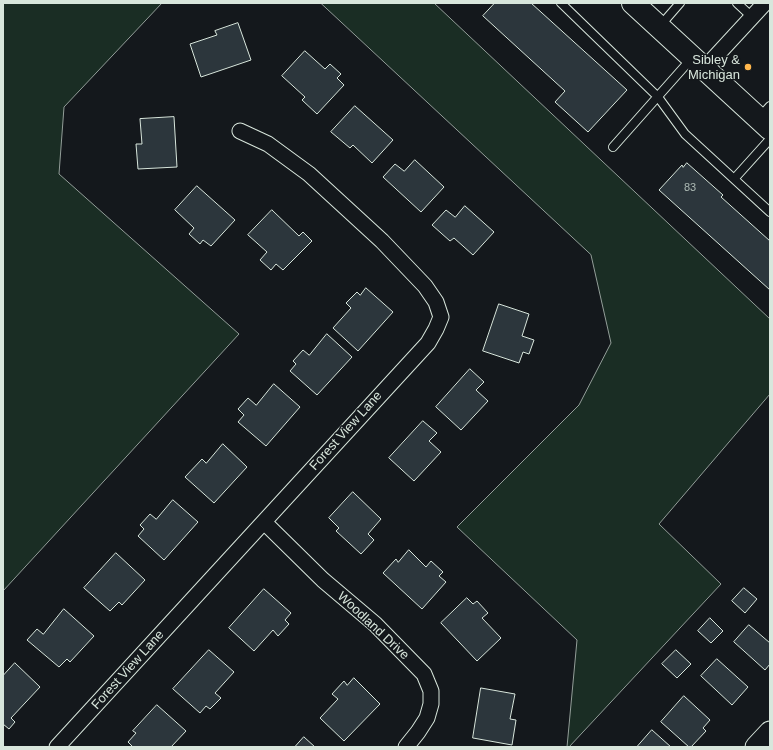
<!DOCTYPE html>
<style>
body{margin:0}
#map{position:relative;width:773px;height:750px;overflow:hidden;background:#14181c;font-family:Arial,sans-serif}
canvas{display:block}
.frame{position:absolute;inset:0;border:4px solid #d8e6dc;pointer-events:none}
</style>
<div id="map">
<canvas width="773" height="750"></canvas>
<div class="frame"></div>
</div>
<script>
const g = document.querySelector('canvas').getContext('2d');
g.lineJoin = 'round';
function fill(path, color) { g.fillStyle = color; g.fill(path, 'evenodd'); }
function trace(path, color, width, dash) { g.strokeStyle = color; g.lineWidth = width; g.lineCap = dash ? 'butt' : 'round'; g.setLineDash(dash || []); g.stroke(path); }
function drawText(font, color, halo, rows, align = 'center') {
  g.font = font + ' Arial,sans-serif'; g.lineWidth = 3; g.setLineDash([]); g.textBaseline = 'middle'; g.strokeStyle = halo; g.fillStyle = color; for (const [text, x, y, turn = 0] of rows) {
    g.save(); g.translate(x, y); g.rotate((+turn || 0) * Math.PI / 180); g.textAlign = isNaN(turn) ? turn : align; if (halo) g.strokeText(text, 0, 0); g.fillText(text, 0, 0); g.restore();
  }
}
const green = new Path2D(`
 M3,3H162L64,107L59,174L239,334L3,591Z
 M321,3H434L770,319V394L659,524L721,584L569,747H567L577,640L457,527L579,405L611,343L591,255Z`);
fill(green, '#1a2d24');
trace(green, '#939e99', 1);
const building = new Path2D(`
 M495,3H531L627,90L588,132L555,102L565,91L483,16Z
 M238,23L251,60L201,77L190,44L217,35L215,31Z
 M305,51L325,69L330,64L341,74L337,78L344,85L317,114L302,100L305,97L282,76Z
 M355,106L393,140L372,163L353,145L350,148L331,132Z
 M174,117L177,167L138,169L136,144H142L140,119Z
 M415,160L444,187L421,212L383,177L395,164L404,171Z
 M687,163L723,195L721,197L770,241V290L659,190L682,165L683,167Z
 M197,186L235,220L211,246L203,240L200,244L189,234L194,228L175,210Z
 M465,206L494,232L473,255L454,238L450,241L432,225L446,210L455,217Z
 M272,210L299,236L303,232L312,241L283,270L276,264L271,270L260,260L267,252L248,235Z
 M366,288L393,312L358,351L333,328L351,308L346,303L357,292L360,295Z
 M499,304L529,314L522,336L534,340L529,354L523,352L519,363L483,351Z
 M327,334L352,357L317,395L290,371L296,364L293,361L303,350L309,355Z
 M470,369L484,382L476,390L488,401L461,430L436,407Z
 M274,384L300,407L266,446L238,422L244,415L238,409L248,398L256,405Z
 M423,421L437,433L429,441L441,452L414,481L389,458Z
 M223,444L247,467L214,503L185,477L202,459L206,463Z
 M353,492L381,519L368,534L374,540L361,554L336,531L339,528L329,518Z
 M173,500L198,522L164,560L138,536L144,529L140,525L150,514L156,519Z
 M409,550L426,567L431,561L443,572L439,576L446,582L422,609L383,573L396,559L398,562Z
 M116,553L145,580L122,605L119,602L110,611L84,588Z
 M744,588L757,599L745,613L732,601Z
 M264,589L291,613L285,620L289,624L278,636L273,630L254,651L229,628Z
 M467,598L473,604L477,601L488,613L482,618L501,638L477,661L441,623Z
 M64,609L94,636L70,662L67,659L59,667L27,640L37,629L43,634Z
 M710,618L723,631L711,643L698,631Z
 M749,625L770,643V664L765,670L734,642Z
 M209,650L234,672L215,693L221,698L210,709L206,706L200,713L173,689Z
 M676,650L691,664L677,678L662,664Z
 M717,659L748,687L732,705L701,676Z
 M15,663L40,687L11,718L15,722L9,729L3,724V676Z
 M354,678L380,704L344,741L320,718L338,699L332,694L344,681L347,685Z
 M481,688L515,694L510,719L516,720L512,745L473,738Z
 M684,696L710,720L703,728L706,731L691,747H689L661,722Z
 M157,705L186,731L171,747H133L128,742L136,733L133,731Z
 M652,730L671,747H637Z
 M304,737L315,747H295Z`);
fill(building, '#2c363c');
trace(building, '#d8e6dc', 1);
const lane = new Path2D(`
 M561,3L658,97L685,134L770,212
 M737,3L752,17
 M660,26L680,3
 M759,118L770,106
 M613,147L692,58
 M734,179L770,139`);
const street = new Path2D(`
 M704,69L765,3
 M264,522L323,580L375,624L424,674L431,691V704L427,718L418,732L406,747
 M57,747L428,343L436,329L441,317L436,302L425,286L382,241L309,174L268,144L240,131`);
const secondary = new Path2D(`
 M756,747L770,732`);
const primary = new Path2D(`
 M633,3L770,129`);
trace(lane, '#d8e6dc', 10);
trace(street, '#d8e6dc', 17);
trace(secondary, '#d8e6dc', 23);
trace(primary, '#d8e6dc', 24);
trace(lane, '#14181c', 8);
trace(street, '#14181c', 15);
trace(secondary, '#14181c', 21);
trace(primary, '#14181c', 22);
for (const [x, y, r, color] of [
 [748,67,4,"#ffb74d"]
]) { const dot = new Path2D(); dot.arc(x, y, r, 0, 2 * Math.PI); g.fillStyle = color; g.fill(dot); trace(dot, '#14181c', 1.5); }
drawText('11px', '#adbab4', null, [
 ["83",690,188]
]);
drawText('13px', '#d8e6dc', '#14181c', [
 ["Sibley &",740,60],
 ["Michigan",740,75]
], 'right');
drawText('13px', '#d8e6dc', '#14181c', [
 ["Forest View Lane",346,431,-48],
 ["Woodland Drive",373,626,43],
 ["Forest View Lane",128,670,-48]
]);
</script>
